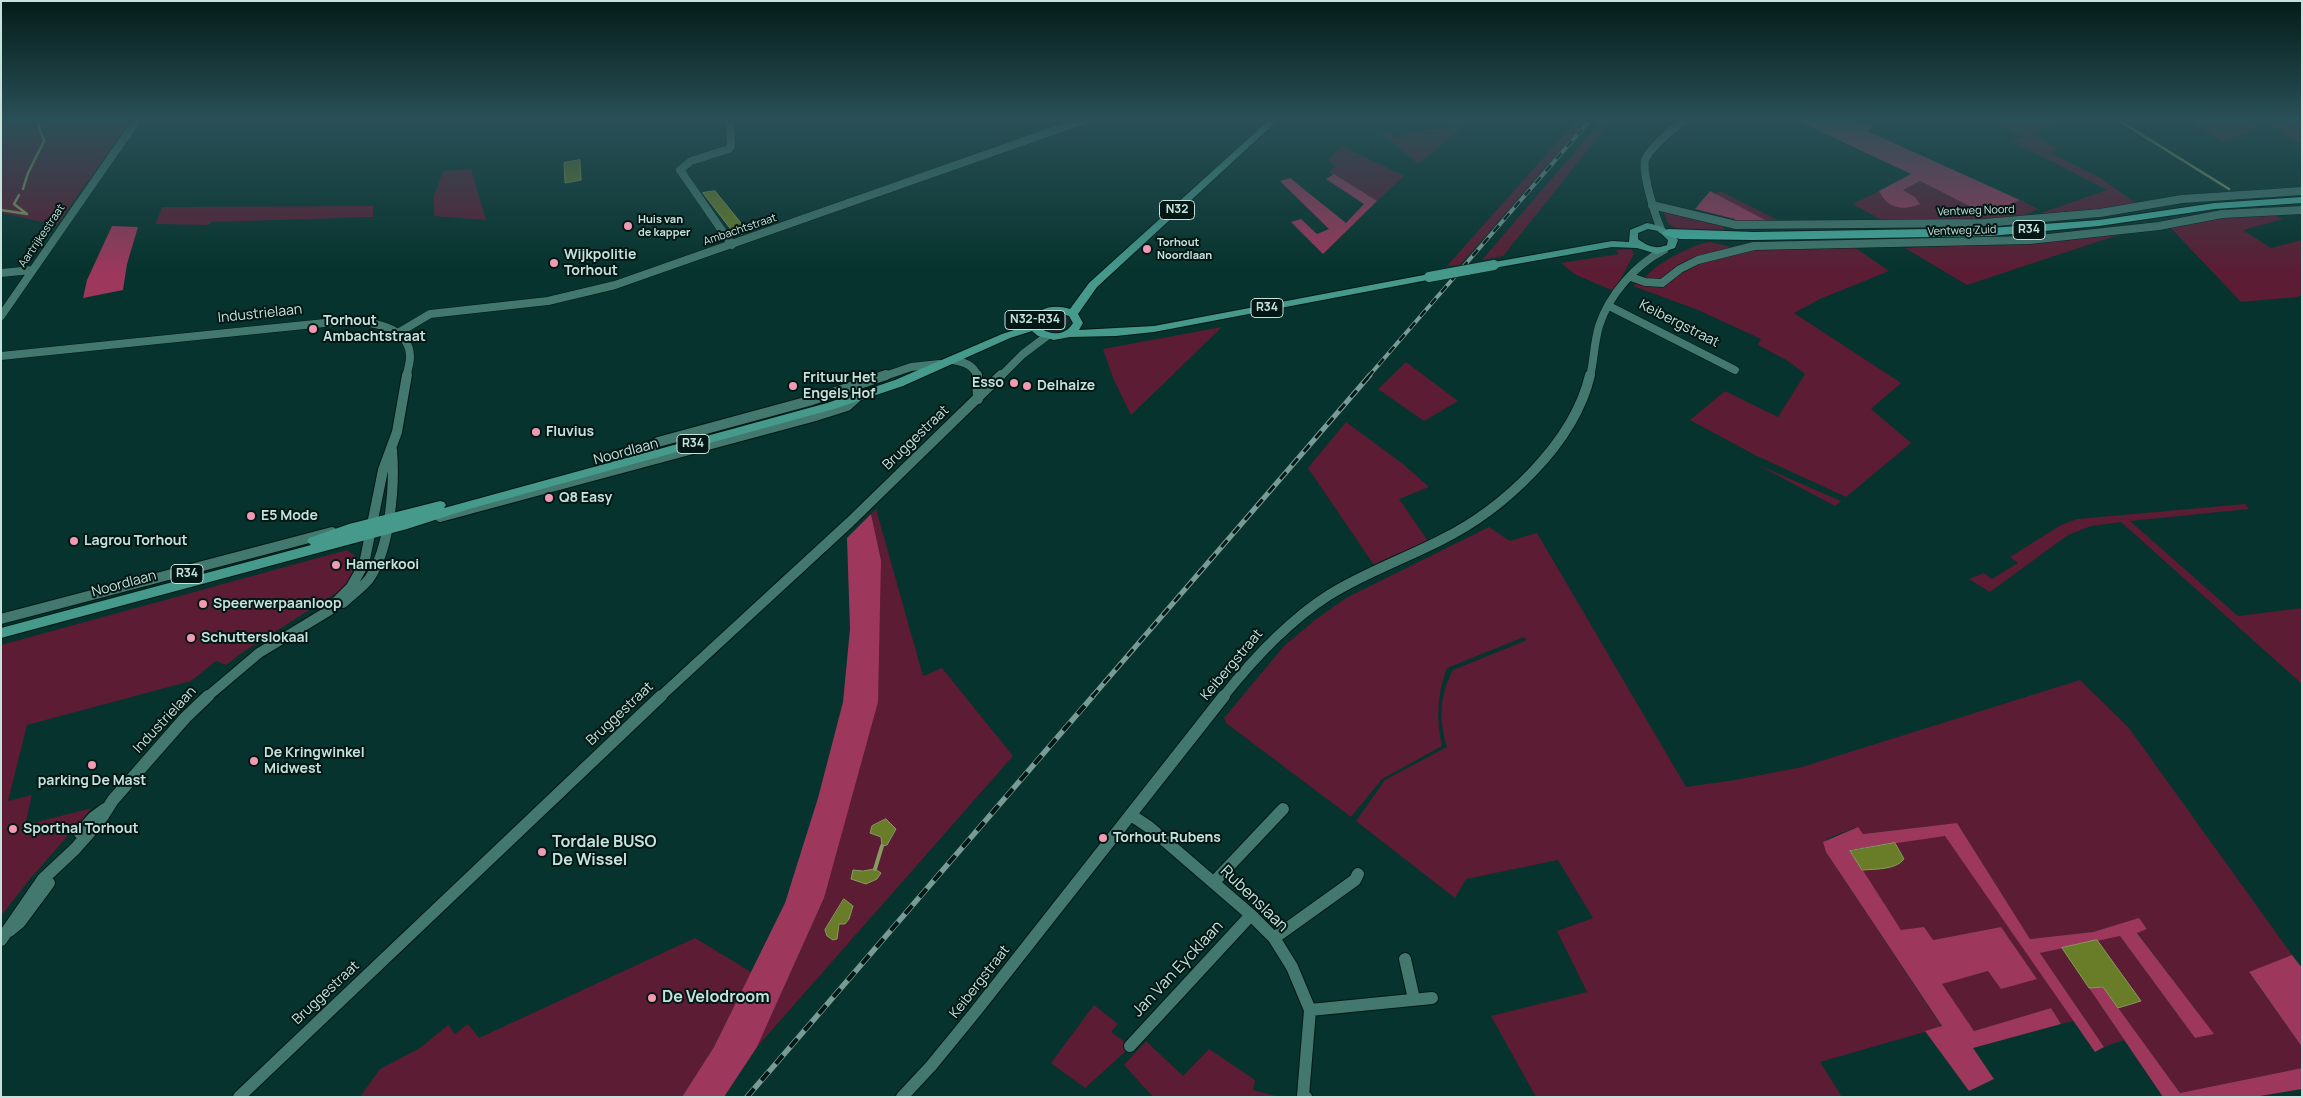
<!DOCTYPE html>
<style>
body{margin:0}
#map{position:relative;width:2303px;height:1098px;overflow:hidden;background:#06332d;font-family:Manrope,sans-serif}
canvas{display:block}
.frame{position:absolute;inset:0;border:2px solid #c6e2dc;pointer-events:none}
</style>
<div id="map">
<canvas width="2303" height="1098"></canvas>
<div class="frame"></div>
</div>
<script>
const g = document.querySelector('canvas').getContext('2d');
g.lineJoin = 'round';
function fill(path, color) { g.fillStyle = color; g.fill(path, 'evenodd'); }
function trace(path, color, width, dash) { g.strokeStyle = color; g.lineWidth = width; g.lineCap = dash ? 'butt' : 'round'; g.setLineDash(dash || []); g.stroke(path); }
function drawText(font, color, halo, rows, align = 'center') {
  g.font = font + ' Manrope,sans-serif'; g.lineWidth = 4; g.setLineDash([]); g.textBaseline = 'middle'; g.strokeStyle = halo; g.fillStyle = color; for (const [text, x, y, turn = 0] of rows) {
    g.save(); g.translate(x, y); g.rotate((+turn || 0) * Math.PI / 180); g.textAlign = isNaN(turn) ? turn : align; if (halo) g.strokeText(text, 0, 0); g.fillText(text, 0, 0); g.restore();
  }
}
fill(new Path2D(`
 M1,120H131L57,225L1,213Z
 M1448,120H1471L1418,164L1390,140L1379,136L1390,133L1395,137L1453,125Z
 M1577,120H1587L1460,265L1447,266Z
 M1602,120H1612L1503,256L1482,260Z
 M1990,120H2069L2032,134L2059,149L2051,153L2102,179L2137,204L2037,217L2044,212L2107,190L2012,141L2022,137Z
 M2186,120H2247L2261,128L2223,142Z
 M2287,120H2302V144L2269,125Z
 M1342,146L1404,176L1377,201L1329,172L1336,166L1328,161Z
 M471,169L486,220L434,216V196L443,171Z
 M1920,181L1987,215L2020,200L2038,209L2015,219L1885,222L1853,204L1879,191C1886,207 1898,207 1913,206L1915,197L1903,190Z
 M1720,191L1786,224H1773L1715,194Z
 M373,206V217L211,222L208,225L156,224L162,207Z
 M1662,208L1723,226L1726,234L1682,233L1668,223Z
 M2273,215L2283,219L2243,230L2271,248L2302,240V295L2297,297L2241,302L2169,226L2226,216Z
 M2127,232L1967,285L1905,248L2022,243Z
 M1710,242L1731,247L1695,257L1678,265L1660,279H1644C1654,264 1693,244 1710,242Z
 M1854,247L1889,271L1820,299L1794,313L1901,383L1871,409L1911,443L1846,497L1755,455L1690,420L1725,391L1778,417L1805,374L1788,361L1758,345L1761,339L1698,310L1633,286L1638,282L1662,287L1694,265L1749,250Z
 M1631,249L1634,254L1614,291L1576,275L1561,263L1619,254L1616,250Z
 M1056,315L1067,319L1065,328L1057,331L1045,328L1044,319Z
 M1222,327L1131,415L1113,378L1103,349Z
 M1406,362L1458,401L1424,421L1378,389Z
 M1346,422L1403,464L1429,487L1399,499L1428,541L1374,565L1308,468Z
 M1758,465L1841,501L1835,506Z
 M2245,504L2249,509L2130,521L2238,616L2302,608V684L2121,522L2091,526L2068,535L1990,592L1969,579L1984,573L1992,579L2018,563L2010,557L2061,525L2077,519Z
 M876,509L923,676L942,668L1013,756L757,1047L824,898L881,560L871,514Z
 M1489,527L1510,541L1537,533L1686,787L1735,780L1802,767L2080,680L2129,728L2292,955L2249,973L2302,1047V1068L2180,1093L2118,1008L2141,1001L2097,940L2120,936L2195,1038L2213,1034L2137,932L2147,929L2139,919L2093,932L2030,939L1957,823L1862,834L1857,827L1826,839V852L1942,1027L1820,1062L1842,1097H1536L1491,1016L1587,992L1557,931L1593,918L1558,860L1466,879L1455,898L1356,821L1385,780L1447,747C1439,720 1439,696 1453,670L1527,640L1524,637L1447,668C1437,694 1436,719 1442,746L1382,779L1351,817L1226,723L1224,718L1285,645L1315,620L1346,598Z
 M347,550L355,556L358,563L351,578L338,592L243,652L226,665L216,661L191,681L27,725L8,801L32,795L25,825L92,808L29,880L1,916V645Z
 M1945,835L2074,1021L2061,1024L2051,1008L1974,1031L1941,984L1988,971L2037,979L2001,927L1933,940L1901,930L1862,870L1895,866L1904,859L1895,843Z
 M695,938L751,972L714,1047L682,1097H360L380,1069L420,1048L448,1025L455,1034L468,1024L479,1038Z
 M2062,948L2124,1040L2104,1047L2040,953Z
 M1094,1005L1118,1024L1111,1032L1125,1042L1126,1051L1085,1088L1051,1063Z
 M1146,1041L1183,1076L1209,1049L1255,1080L1253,1090L1280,1097H1153L1124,1065Z`), '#5c1c33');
fill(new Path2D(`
 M1796,120H1859L1874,126L1867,131L2020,200L1987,215L1920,181L1903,190L1915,197L1920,204C1903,211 1887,209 1879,191L1911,174Z
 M1334,174L1377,201L1323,254L1291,222L1301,219L1317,234L1329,229L1280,181L1290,178L1346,223L1364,204L1326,179Z
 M1710,191L1773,224L1736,223L1735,219L1695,209Z
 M112,226L138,227L127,264L123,290L83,298L87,280Z
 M871,514L881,560L878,702L824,898L757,1047L724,1097H682L714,1047L785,903L818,798L843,702L850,629L847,538Z
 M1957,823L2030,939L2093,932L2139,918L2147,929L2137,933L2214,1034L2195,1038L2120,936L2040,953L2104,1047L2095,1052L1945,836L1850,850L1901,930L1924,927L1933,940L2001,927L2037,979L2001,989L1988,971L1942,984L1974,1031L2051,1008L2061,1024L1973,1048L1994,1079L1969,1091L1925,1031L1942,1026L1826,852L1823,842L1858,827L1863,834Z
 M2292,955L2302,968V1047L2249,972Z
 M2103,987L2180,1093L2302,1068V1089L2254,1097H2163L2089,988Z`), '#9d375b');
const water = new Path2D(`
 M580,160L581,180L565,183L564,163Z
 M715,191L741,223L745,233L736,236L703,193Z
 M886,819L896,829L887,845L882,846L881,837L870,833L872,826Z
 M1895,843L1904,859C1896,870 1875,869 1862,870L1850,851Z
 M875,869L881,873L877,879L866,884L851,879L853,870L863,871Z
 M844,899L853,906L849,919L845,924H839L837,939L833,940L827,936L825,930Z
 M2097,940L2141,1001L2118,1008L2103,987L2089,988L2062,948Z`);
fill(water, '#697d29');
trace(water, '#859b5f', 1);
trace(new Path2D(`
 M2118,120L2229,189
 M23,189L28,173L44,141L38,124
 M1,210L27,214L14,204L19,195`), '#859b5f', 2.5);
trace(new Path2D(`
 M875,869L882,846`), '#859b5f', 4);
const minorFar2 = new Path2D(`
 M730,120L731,146L729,149L691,161L680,170L732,245
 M1652,205L1736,225L1984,223L2100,213L2182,199L2302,191
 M1661,229C1655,215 1642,174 1645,160C1649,148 1674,129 1683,120
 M1,273L32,270
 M1631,277L1645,282L1662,283L1680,269L1698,260L1754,246L2030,240L2159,226L2222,214L2302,210
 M1609,306L1735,370
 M1,316L137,120
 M398,333L430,314L548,301L615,285L1084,120
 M1,356L344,321C367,321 410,325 410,357C410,363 408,370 406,377
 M953,360C964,362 974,365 978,377
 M882,377L911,367L939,364
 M1000,377L1023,354L1047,336
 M1590,377C1594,360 1594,343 1599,326C1609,295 1635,265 1664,250`);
const minorFar1 = new Path2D(`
 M977,375L978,399
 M648,449L658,442L809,401L886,375
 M440,517L812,417L847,406L856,398
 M343,603C351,595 362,588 369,579C390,549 395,486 392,450
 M326,612L351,587L364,564L383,470L397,432L407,375
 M1,619L332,532
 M207,697L259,653L330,610
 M660,697L850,522L1001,375
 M1223,697C1253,659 1287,622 1329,595C1364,573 1404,559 1441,540C1502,510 1574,444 1590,375`);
const minor = new Path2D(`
 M1131,815L1149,827L1251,915L1274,938L1292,967L1310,1010L1303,1096L1306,1097
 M80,833L94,817L105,809
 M1214,882L1283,809
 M9,931L20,922L49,883
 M1274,938L1355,880L1358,874
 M1,940L43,879L75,849L99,822L113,800L185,718L208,696
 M1405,959L1414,999
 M1310,1010L1432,998
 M1130,1046L1251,915
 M239,1097L661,696
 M902,1097L931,1066L976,1011L1224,696`);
const major = new Path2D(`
 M1269,120H1278L1097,287L1078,314L1083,323L1079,330L1154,326L1429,274L1434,277L1433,279L1154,332L1116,336L1070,337L1054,340L1038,336L1032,331L1010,338L903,386L834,409L469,509L407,529L1,638V628L311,545L307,541L309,538L349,524L440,501L444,502L446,505L444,508L827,403L895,380L1002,334L1030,325L1029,321C1039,307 1054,304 1070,309L1089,283ZM1056,312L1069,316L1073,323C1066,335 1053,336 1042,329L1039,321L1045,315Z
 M1647,223C1661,226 1669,228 1678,240L1675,248L1657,254L1637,248L1612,247L1494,268L1489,265L1494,262L1612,241L1629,242L1630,230ZM1648,229L1658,231L1668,240L1667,245C1657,250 1647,246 1638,239V233Z`);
const highway = new Path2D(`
 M2302,197V203L2215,209L2099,226L1990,236L1754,240L1680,239L1664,235L1662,233L1668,229L1754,232L1990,228L2099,220L2215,203Z`);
trace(minorFar2, '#001915', 9);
trace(minorFar1, '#001915', 12);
trace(minor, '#001915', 14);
trace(major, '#001915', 2);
trace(highway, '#001915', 2);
trace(minorFar2, '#42786e', 8);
trace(minorFar1, '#42786e', 10);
trace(minor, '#42786e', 12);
fill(major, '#459a8c');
fill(highway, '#47b0a0');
const railFar2 = new Path2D(`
 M1368,377L1590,120`);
const railFar1 = new Path2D(`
 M1092,697L1370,375`);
const rail = new Path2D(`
 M747,1097L1093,696`);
trace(railFar2, '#789b95', 4);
trace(railFar1, '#789b95', 5);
trace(rail, '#789b95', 5.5);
trace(railFar2, '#031815', 2.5, [8]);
trace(railFar1, '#031815', 3, [9]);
trace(rail, '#031815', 4, [11]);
const majorBridge = new Path2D(`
 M1429,277L1494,265`);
trace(majorBridge, '#001915', 11, []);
trace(majorBridge, '#459a8c', 10);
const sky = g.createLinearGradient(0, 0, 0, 273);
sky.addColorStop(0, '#031c19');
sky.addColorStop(0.44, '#2a5057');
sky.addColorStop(1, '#2a505700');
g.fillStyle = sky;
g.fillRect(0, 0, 2303, 273);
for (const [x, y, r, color] of [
 [628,226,5,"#f19ab2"],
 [1147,249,5,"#f19ab2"],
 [554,263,5,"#f19ab2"],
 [313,329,5,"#f19ab2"],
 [1014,383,5,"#f19ab2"],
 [793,386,5,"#f19ab2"],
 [1027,386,5,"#f19ab2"],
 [536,432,5,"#f19ab2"],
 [549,498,5,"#f19ab2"],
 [251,516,5,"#f19ab2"],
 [74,541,5,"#f19ab2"],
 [336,565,5,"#f19ab2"],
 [203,604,5,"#f19ab2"],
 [191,638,5,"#f19ab2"],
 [254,761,5,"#f19ab2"],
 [92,765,5,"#f19ab2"],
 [13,829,5,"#f19ab2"],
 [1103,838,5,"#f19ab2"],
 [542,852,5,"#f19ab2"],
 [652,998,5,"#f19ab2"]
]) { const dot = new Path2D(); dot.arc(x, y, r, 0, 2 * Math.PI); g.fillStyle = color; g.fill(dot); trace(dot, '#031815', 2); }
drawText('11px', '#c6e2dc', '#031815', [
 ["Ventweg Noord",1976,211,-2],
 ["Ambachtstraat",740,230,-19],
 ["Ventweg Zuid",1962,231,-2],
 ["Aartrijkestraat",42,236,-56]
]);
drawText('bold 11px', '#c6e2dc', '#031815', [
 ["Huis van",638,220],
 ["de kapper",638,233],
 ["Torhout",1157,243],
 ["Noordlaan",1157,256]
], 'left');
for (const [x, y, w] of [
 [1177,210,35],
 [2029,230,32],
 [1267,308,32],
 [1035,320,60],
 [693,444,32],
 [187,574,32]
]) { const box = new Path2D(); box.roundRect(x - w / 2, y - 9.5, w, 19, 4); g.fillStyle = '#031815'; g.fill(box); trace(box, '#c6e2dc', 1); }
drawText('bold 12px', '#c6e2dc', null, [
 ["N32",1177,210],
 ["R34",2029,230],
 ["R34",1267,308],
 ["N32-R34",1035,320],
 ["R34",693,444],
 ["R34",187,574]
]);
drawText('bold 14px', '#c6e2dc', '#031815', [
 ["Wijkpolitie",564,255],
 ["Torhout",564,271],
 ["Torhout",323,321],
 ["Ambachtstraat",323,337],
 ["Frituur Het",803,378],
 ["Engels Hof",803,394],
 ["Esso",1004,383,"right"],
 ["Delhaize",1037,386],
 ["Fluvius",546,432],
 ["Q8 Easy",559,498],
 ["E5 Mode",261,516],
 ["Lagrou Torhout",84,541],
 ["Hamerkooi",346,565],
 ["Speerwerpaanloop",213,604],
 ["Schutterslokaal",201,638],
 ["De Kringwinkel",264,753],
 ["Midwest",264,769],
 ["parking De Mast",92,781,"center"],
 ["Sporthal Torhout",23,829],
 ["Torhout Rubens",1113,838]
], 'left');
drawText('14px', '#c6e2dc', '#031815', [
 ["Industrielaan",260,314,-6],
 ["Keibergstraat",1679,324,27],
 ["Bruggestraat",916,438,-44],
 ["Noordlaan",626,452,-15],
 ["Noordlaan",124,584,-15],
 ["Keibergstraat",1232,665,-50],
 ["Bruggestraat",620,714,-43],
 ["Industrielaan",165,720,-47],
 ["Keibergstraat",980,982,-52],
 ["Bruggestraat",326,993,-43]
]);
drawText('bold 16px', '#c6e2dc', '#031815', [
 ["Tordale BUSO",552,843],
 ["De Wissel",552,861],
 ["De Velodroom",662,998]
], 'left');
drawText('16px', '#c6e2dc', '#031815', [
 ["Rubenslaan",1254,899,44],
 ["Jan Van Eycklaan",1178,969,-47]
]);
</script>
